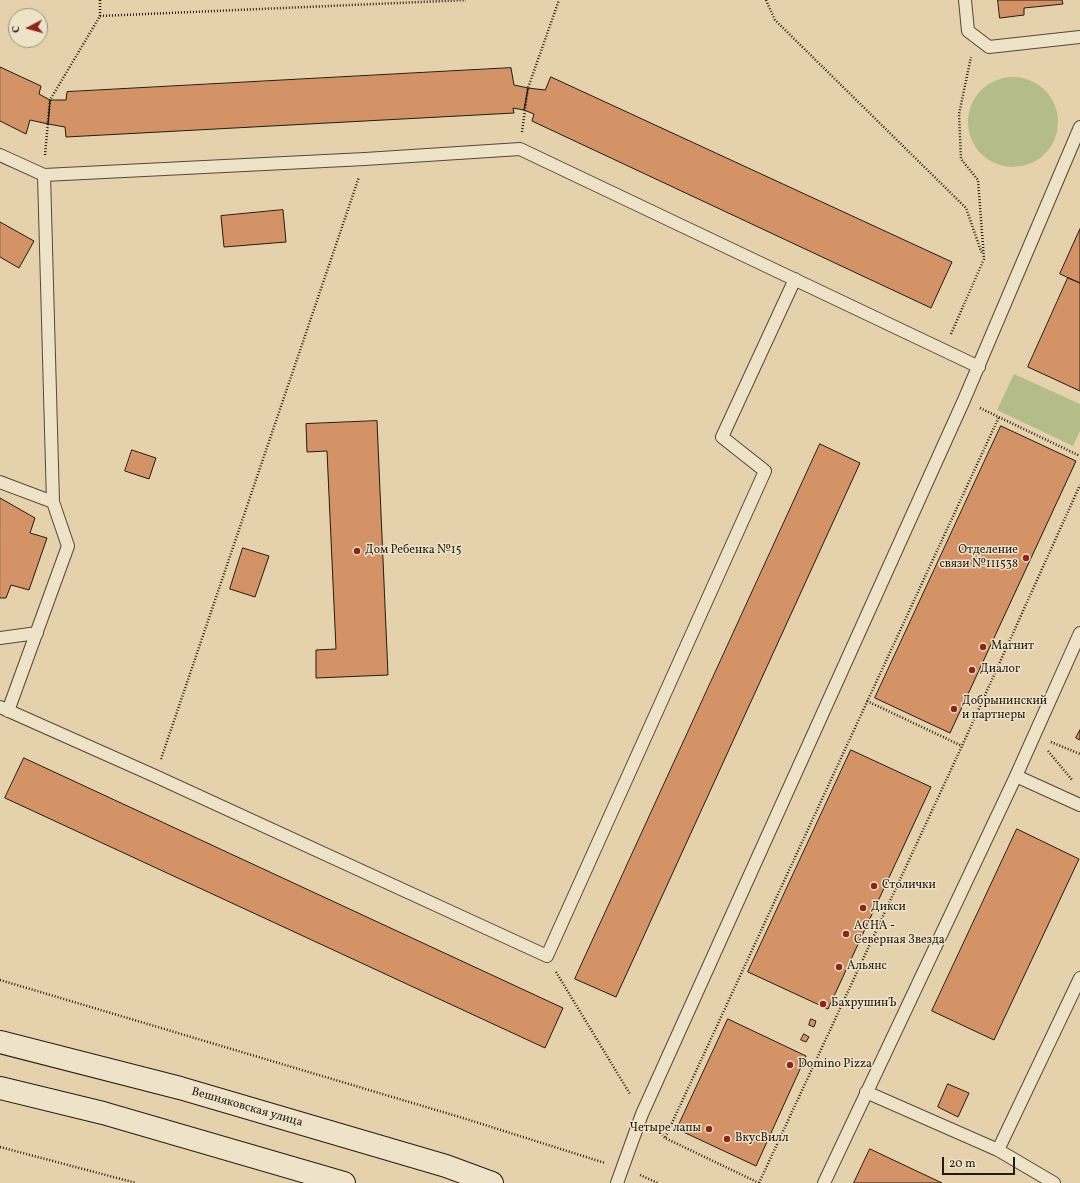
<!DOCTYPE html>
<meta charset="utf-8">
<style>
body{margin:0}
#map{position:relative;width:1080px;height:1183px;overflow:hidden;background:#e5d2ac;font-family:Vollkorn,serif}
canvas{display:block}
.north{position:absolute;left:8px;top:8px;width:40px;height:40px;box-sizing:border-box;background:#eee2c9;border:1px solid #9d9280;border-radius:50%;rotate:264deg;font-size:11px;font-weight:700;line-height:16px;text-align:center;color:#241b12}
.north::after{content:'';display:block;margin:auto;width:14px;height:18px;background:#8f2418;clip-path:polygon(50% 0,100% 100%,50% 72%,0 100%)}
.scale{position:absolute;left:942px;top:1157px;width:73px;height:18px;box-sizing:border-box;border:2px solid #241b12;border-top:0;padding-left:5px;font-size:12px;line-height:14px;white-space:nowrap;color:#241b12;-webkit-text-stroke:3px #eee2c9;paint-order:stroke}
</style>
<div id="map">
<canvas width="1080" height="1183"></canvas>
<div class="north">С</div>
<div class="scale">20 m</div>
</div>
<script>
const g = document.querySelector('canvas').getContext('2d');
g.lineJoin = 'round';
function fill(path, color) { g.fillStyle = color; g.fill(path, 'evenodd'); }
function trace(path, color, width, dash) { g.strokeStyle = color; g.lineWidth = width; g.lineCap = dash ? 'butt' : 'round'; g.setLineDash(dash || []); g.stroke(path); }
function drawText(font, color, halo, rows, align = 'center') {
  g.font = font + ' Vollkorn,serif'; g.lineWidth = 3; g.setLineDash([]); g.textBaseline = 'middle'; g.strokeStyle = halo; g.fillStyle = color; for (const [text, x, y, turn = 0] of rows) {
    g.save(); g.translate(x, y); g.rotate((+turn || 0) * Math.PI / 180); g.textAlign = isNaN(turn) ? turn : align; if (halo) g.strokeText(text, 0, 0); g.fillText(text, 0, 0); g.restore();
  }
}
fill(new Path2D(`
 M968 122a45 45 0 1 1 90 0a45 45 0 1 1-90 0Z
 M1014,374L1080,404V431L1073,446L997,410Z`), '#b4bc8a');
const building = new Path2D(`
 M998,0H1062L1063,4L1024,8V15L1000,18Z
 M0,67L41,86L39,94L50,100L48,124L30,120L26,134L0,121Z
 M511,68L514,85L528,88L524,110L513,108L514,113L66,137L65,127L48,124L50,100H66L67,92Z
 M551,77L952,262L931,308L532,121L534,114L524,110L528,88L545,90Z
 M283,210L286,242L224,247L221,216Z
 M0,222L34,241L19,268L0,257Z
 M1080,229V283L1060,274Z
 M1068,278L1080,283V391L1028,367Z
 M377,421L388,675L316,678V650L336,649L327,451L307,452L306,424Z
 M1001,426L1076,461L950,733L875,698Z
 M820,444L860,463L616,997L575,979Z
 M132,450L156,458L149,479L125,471Z
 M0,498L35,518L30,533L47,538L29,590L11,585L6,598H0Z
 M243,548L269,556L255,597L230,589Z
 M1080,730V740L1076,738Z
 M851,750L931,787L828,1009L748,972Z
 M24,758L563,1008L545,1048L5,798Z
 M1017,829L1079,859L994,1040L932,1011Z
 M728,1019L806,1056L756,1166L677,1129Z
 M811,1019L816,1021L814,1027L809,1025Z
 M804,1034L809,1037L806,1042L801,1040Z
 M948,1084L969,1093L958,1117L938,1107Z
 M870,1149L942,1183H854Z`);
fill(building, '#d39367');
trace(building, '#241b12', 1);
const lane = new Path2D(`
 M965,0L968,31L989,47L1080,37
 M0,155L44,175L365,159L520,149L979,367
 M0,482L53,502
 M0,638L37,633
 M0,707L155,776L547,956L765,471L722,437L795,279
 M8,711L68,546L53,502L44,175
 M1016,776L1080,805
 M866,1092L998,1150L1054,1183
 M998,1150L1080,978
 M617,1183L642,1114L964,400L1080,127
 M824,1183L1016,776L1080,633`);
const secondary = new Path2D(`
 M0,1042L180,1088L446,1166L492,1183
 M0,1088L103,1113L344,1183`);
trace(lane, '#544938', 14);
trace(secondary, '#241b12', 24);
trace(new Path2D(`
 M766,0L775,20L966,208L982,254
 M100,16L466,0
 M522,132L528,88L559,0
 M45,155L50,100L100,16V0
 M951,334L984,259L978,180L961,159L959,114L971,57
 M980,408L1080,456
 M867,701L962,746
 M1051,742L1080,754
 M1048,751L1073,781
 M161,759L359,177
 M556,972L630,1094
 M0,980L463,1118L605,1163
 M656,1128L665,1138
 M0,1147L136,1183
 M640,1175L658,1183
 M759,1183L665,1138L999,417
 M759,1183L962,746L1080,485`), '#241b12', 2.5, [1, 2]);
trace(lane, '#eee2c9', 12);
trace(secondary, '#eee2c9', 22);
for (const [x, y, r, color] of [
 [357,551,4,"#8f2418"],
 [1026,558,4,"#8f2418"],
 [983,647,4,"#8f2418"],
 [972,670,4,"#8f2418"],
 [954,709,4,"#8f2418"],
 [874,886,4,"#8f2418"],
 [863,908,4,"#8f2418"],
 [846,934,4,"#8f2418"],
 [839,967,4,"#8f2418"],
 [823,1004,4,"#8f2418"],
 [790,1065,4,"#8f2418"],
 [709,1129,4,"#8f2418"],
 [727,1139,4,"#8f2418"]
]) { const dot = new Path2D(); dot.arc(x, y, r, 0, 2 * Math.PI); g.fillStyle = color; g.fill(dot); trace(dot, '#eee2c9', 1.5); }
drawText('12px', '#241b12', '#eee2c9', [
 ["Дом Ребенка №15",365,551],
 ["Отделение",1018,551,"right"],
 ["связи №111538",1018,565,"right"],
 ["Магнит",991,647],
 ["Диалог",980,670],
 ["Добрынинский",962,702],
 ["и партнеры",962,716],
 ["Столички",882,886],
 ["Дикси",871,908],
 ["АСНА -",854,927],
 ["Северная Звезда",854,941],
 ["Альянс",847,967],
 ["БахрушинЪ",831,1004],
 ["Domino Pizza",798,1065],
 ["Четыре лапы",701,1129,"right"],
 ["ВкусВилл",735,1139]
], 'left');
drawText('12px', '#241b12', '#eee2c9', [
 ["Вешняковская улица",247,1108,16]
]);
</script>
